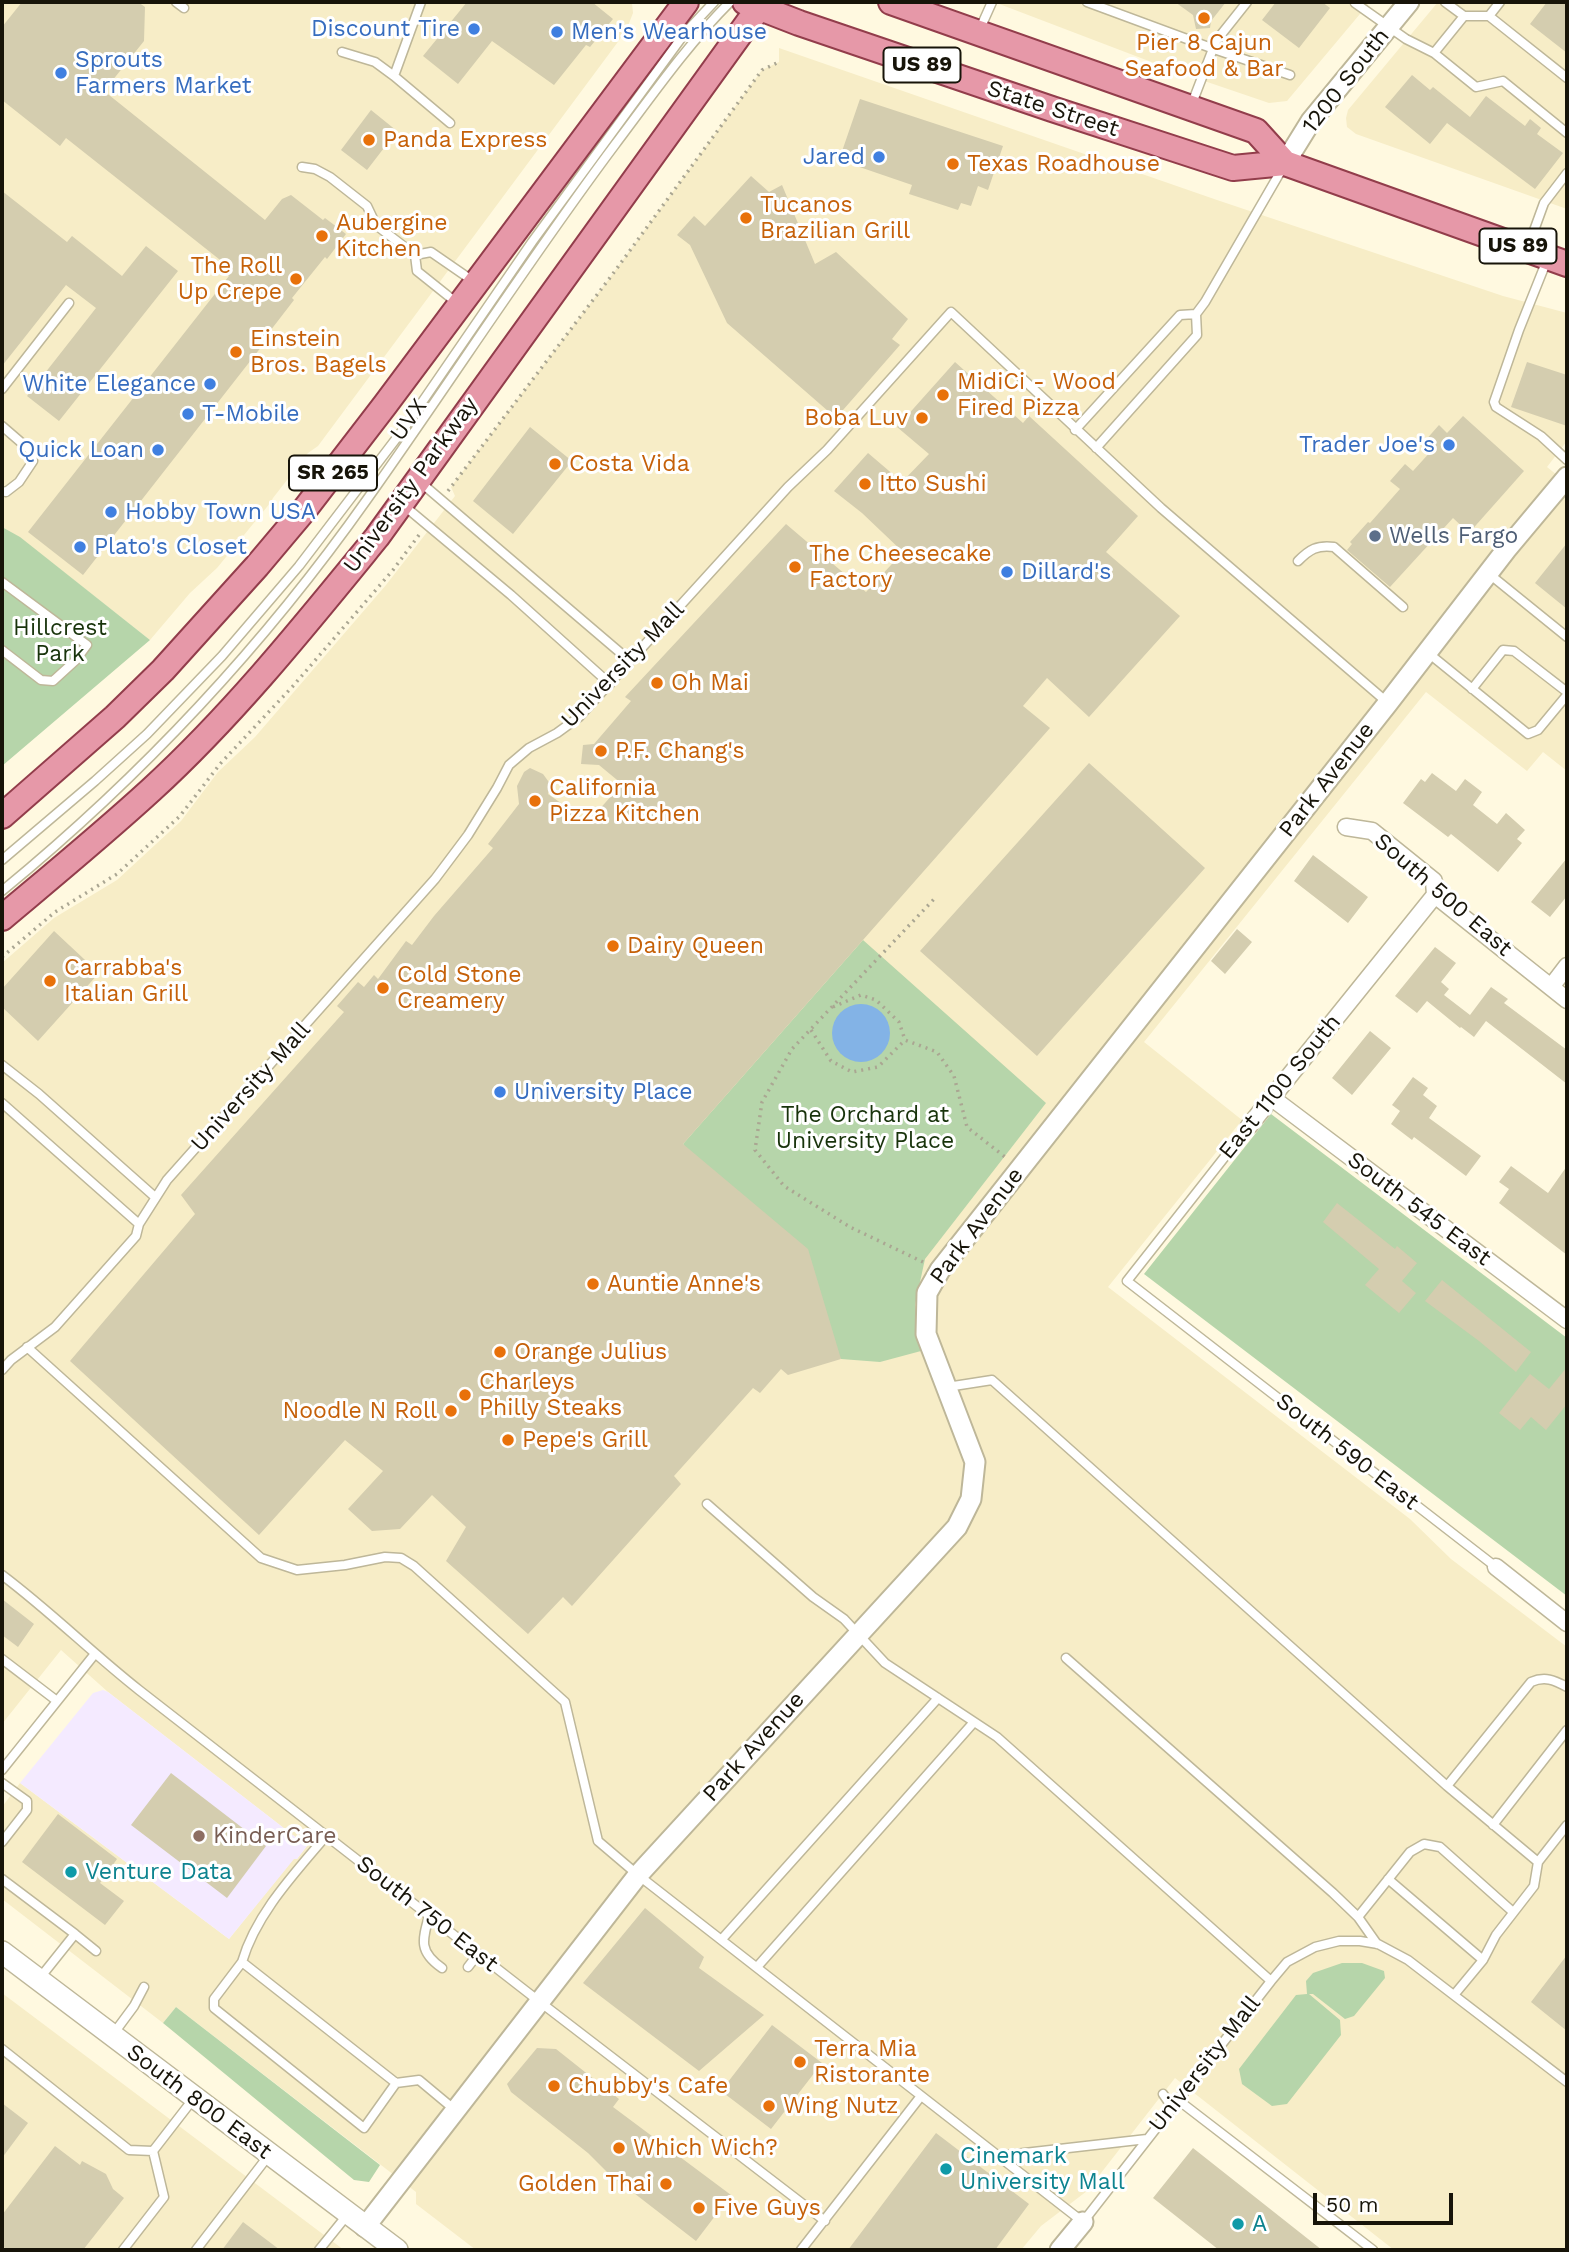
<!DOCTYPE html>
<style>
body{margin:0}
#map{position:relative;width:1569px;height:2252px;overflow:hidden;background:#fff9e0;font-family:"Work Sans",sans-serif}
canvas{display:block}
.frame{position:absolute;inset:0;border:4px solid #171409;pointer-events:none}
.scale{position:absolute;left:1313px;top:2193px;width:140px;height:32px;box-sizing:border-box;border:4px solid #171409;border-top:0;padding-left:9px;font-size:21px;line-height:24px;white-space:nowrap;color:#171409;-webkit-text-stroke:5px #fff;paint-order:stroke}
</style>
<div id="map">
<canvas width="1569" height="2252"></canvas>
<div class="frame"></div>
<div class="scale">50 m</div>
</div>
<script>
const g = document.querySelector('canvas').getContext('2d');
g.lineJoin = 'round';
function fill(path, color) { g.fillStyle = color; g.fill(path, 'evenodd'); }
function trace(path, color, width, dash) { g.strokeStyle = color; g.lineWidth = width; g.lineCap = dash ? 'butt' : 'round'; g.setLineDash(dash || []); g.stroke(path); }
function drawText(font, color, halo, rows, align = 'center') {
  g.font = font + ' "Work Sans",sans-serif'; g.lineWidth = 6; g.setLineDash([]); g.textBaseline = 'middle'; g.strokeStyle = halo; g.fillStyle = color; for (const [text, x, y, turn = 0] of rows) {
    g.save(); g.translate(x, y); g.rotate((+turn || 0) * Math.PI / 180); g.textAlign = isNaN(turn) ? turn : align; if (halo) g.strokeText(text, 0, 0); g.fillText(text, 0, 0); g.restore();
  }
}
fill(new Path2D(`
 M3,2L632,3L633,13L626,31L318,446L308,453L273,498L271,502L217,568L190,593L150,640L20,538L2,527Z
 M994,2H1370L1287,101L1269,103L1175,71Z
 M1438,2H1567V209L1356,134L1347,127L1346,118L1348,110Z
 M779,48L1217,200L1503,296L1567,313V441L1547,467L1567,483V771L1543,752L1527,771L1426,692L1144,1042L1242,1120L1108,1287L1410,1519L1451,1559L1567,1647V2250H1394L1175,2078L1087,2191L1041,2226L1021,2250H476L416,2204V2192L176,2007L163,2023L2,1899V1807L20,1783L229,1939L294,1858L297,1859L307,1846L108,1692L61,1650L2,1724V963L54,918L117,880L181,821L218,772L255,737L386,585L455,496L451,487L612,275L762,70L779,62Z
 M2,1993L344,2250H2Z`), '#f7edc7');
fill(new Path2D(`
 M103,1690L108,1692L307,1846L297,1859H294L229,1939L20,1783L93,1693Z`), '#f4eaff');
fill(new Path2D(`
 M2,527L20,537L150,640L2,766Z
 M863,940L1046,1103L925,1259L915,1305L921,1351L880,1362L841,1359L683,1144Z
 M1271,1114L1567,1338V1596L1144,1274Z
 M1342,1963H1362L1384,1971L1385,1978L1354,2016L1345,2019L1313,1994H1309L1340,2020L1341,2035L1287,2104L1272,2106L1242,2084L1239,2069L1296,1995L1307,1994L1306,1981L1313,1973Z
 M176,2007L380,2165L369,2182L354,2180L163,2023Z`), '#b6d5aa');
fill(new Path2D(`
 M832 1033a29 29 0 1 1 58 0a29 29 0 1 1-58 0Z`), '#83b3e6');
fill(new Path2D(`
 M22,2H138L145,7L144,41L104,91L265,220L282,199L291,195L323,220L325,218L346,234L327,259L325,257L292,298L294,300L267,335L269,337L83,575L28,532L229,276L224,272L229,267L66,138L60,146L2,100V27Z
 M467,2H592L613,19L590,47L586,45L554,85L492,41L458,84L423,56Z
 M1175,2H1226L1211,21L1210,28L1196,29L1193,15Z
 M1276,2H1322L1330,8L1299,48L1262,20Z
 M1547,2H1567V53L1530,24Z
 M1412,75L1430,90L1433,87L1470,117L1486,96L1525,126L1530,119L1541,128L1537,134L1563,153L1535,189L1447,123L1430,144L1385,107Z
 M860,99L1003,146L988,190L978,186L971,206L961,203L958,210L909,194L912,185L839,160Z
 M371,110L397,131L367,170L341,150Z
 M751,176L769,192L782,185L815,264L836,252L908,319L892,339L900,345L836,418L727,323L690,245L677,235L694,216L705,226Z
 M2,191L67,242L72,236L122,276L146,246L178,271L59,421L27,396L96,308L66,285L2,366Z
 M955,362L1023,423L1029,416L1138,516L1106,552L1180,616L1089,717L1047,678L1023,706L1050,728L683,1144L808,1249L841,1359L788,1375L781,1369L760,1393L753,1388L674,1476L681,1484L572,1606L563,1597L528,1634L446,1561L466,1527L432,1495L400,1529L372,1531L348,1509L383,1471L345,1440L259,1535L70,1361L195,1214L181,1195L344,1012L337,1006L358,982L364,987L374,975L378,979L406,941L412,945L434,916L493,848L488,844L519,804L517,786L524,772L530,768L543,774L551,785L548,794L588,822L622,784L599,765L581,764L583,745L594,744L631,701L625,697L786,524L866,592L903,552L862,513L834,491L868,453L902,482L929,454L897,427Z
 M1527,362L1567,375V426L1511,407Z
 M1463,416L1524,471L1469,533L1453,518L1390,587L1347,550L1352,544L1350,542L1368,522L1370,523L1400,489L1390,481L1405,464L1413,471L1432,450L1424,442L1439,425L1447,433Z
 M530,427L572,461L513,534L473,501Z
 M1567,543V609L1535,583Z
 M1089,763L1205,868L1037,1056L920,951Z
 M1432,773L1456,791L1465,779L1482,792L1473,805L1497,824L1506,813L1525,830L1517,839L1522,843L1498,872L1451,834L1448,837L1403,803L1421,779L1425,782Z
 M1313,855L1368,897L1348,923L1294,881Z
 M1567,858V896L1550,917L1531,902Z
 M1237,929L1252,942L1225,974L1211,961Z
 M54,931L99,973L38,1041L2,1007V989Z
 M1435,947L1456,963L1441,982L1449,989L1444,995L1470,1015L1491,987L1508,999L1504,1003L1567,1050V1084L1486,1021L1474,1037L1461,1027L1460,1028L1427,1001L1417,1013L1395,996Z
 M1370,1031L1391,1048L1352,1095L1332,1078Z
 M1413,1077L1428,1088L1423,1095L1437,1106L1429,1118L1481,1156L1466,1176L1414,1137L1412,1140L1391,1124L1400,1111L1392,1105Z
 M1511,1166L1548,1193L1567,1166V1255L1499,1203L1509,1189L1499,1182Z
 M1337,1203L1395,1249L1397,1246L1417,1263L1402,1281L1416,1293L1399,1313L1365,1285L1379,1269L1323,1222Z
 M1442,1280L1531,1352L1516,1372L1479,1341L1425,1301Z
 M1567,1367V1404L1546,1430L1531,1417L1520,1430L1499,1413L1530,1374L1549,1389Z
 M2,1599L34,1624L18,1647L2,1635Z
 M171,1773L266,1846L227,1898L131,1825Z
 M58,1814L117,1859L100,1883L124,1901L105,1925L22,1862Z
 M645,1908L704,1957L699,1968L764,2015L699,2071L583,1983Z
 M1567,1955V2031L1531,2002Z
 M772,2025L822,2063L771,2129L721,2091Z
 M537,2048L556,2049L619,2099L613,2107L731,2195L696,2241L608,2173L588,2153L511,2092L507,2084Z
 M2,2103L28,2123L2,2158Z
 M936,2133L1029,2204L995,2250H848Z
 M55,2146L80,2165L82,2161L106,2174L113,2189L124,2198L83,2250H8L2,2246V2215Z
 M1193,2148L1322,2250H1219L1153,2198Z
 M243,2222L280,2250H222Z`), '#d4cdaf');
const service = new Path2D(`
 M176,2L184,8
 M1087,2L1214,49L1290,75
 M1356,2L1355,3L1406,39L1434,53L1476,87L1503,81L1567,133
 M1445,2L1464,16H1489L1567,78
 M1489,16L1500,2
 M979,31L992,2
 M342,52L375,62L394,76L450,123
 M1434,53L1464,16
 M394,76L421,2
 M1191,106L1216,41L1247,2
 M302,167L315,169L330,177L367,206L376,225L415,255L417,271L457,303
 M1528,247L1544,203L1567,173
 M415,255L431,252L473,281
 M1547,260L1519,330L1494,402L1496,407L1541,436L1567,460
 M2,389L69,303
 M2,426L31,451L33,461L19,482L6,492L2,491
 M1075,430L1180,315L1196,314L1205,302L1282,169
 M1096,448L1197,335L1196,314
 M419,481L630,661
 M402,504L511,595L610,684
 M1298,561C1310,549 1317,545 1334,547L1403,607
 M1488,573L1567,637
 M2,582L87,645L76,660L53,681L41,680L2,650
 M1427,652L1528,734L1538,730L1567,695
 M1472,689L1503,650L1514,651L1567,692
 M2,860L95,781L147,734L222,656L299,566L405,427L532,242L685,33L714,2
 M2,891C141,777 265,644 368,498C451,381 528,261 614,146C651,97 687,45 730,2
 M2,1065L39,1094L155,1197
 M2,1103L139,1224
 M1249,1126L1127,1281L1496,1567
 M27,1347L261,1558L297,1570L345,1565L385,1557L401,1558L414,1566L565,1702L598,1841L638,1875L1083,2222L1271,1981L1287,1962L1315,1947L1339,1941H1360L1378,1944L1408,1960L1567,2082
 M2,1370L11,1360L55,1327L136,1236L139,1224L167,1180L435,879L468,835L497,788L509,765L529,748L557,733L579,717L788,487L827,450L951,312L1161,508L1388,703
 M947,1387L992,1380L1447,1786L1538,1862L1534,1886L1496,1935L1483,1960L1454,1995
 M707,1504L813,1597L844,1619L885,1663L997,1737L1271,1981
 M2,1575C50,1611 92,1653 139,1690L540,2002L825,2221
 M1066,1658L1333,1893L1358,1917L1377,1944
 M2,1659L57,1701
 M2,1770L94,1655
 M2,1783L27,1801V1810L2,1842
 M1447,1786L1531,1682C1545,1676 1554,1680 1567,1687
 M1493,1825L1567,1730
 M1538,1862L1567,1825
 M2,1879L75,1934
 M1388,1879L1483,1960
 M429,1916C422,1941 419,1952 442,1968
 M1358,1917L1410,1852L1424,1844L1440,1847L1513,1912
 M722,1939L938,1698
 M242,1962L214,1999V2008L364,2128L396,2083L242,1962C256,1914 294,1874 326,1836
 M468,1967L478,1954
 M757,1967L974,1722
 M39,1979L75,1934L96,1951
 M114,2033L134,2006L144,1987
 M2,2049L129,2150L153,2151
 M396,2083L419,2080L455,2110
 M1163,2094L1172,2107
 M1178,2100L1373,2250
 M998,2156L1147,2139
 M123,2250L164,2197L153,2151L194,2098
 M196,2250L269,2155
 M319,2250L348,2214
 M801,2250L921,2096`);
const minor = new Path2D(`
 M1346,827L1372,831L1434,881L1435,895L1567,1000
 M1551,987L1567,966
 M1272,1098L1567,1320
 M1249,1126L1435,895
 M1496,1567L1567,1623`);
const tertiary = new Path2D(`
 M1285,163L1311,121L1409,2
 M365,2227L638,1875L957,1527L971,1499L975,1462L926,1334L927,1293L940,1270L1388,703L1506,550L1567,477
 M1060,2250L1083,2222`);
const secondary = new Path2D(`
 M2,1952L397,2250`);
const primary = new Path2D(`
 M745,2L799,23L1052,109L1233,168L1285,163L1567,264
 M891,2L1256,131L1285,163
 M2,816L115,717L163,670L257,566L305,509L385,405L686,2
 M2,918C52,876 103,834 151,790C234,714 306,624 377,537L763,2`);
trace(service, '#beb799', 11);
trace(minor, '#beb799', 19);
trace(tertiary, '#beb799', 23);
trace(secondary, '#beb799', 24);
trace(primary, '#923d4b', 28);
trace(new Path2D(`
 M448,491L612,275L762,70L779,62
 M2,957L55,912L117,874L180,816L220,764L293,686L393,570L419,535
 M833,1007L861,995L876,1000L899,1022L905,1040L937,1052L954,1076L967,1127L1005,1157
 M811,1030L831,1061L852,1072L878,1067L905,1040
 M923,1262L850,1227L784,1186L755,1150L762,1102L792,1049L936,897`), '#aaa692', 3.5, [2, 5]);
trace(service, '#fff', 8);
trace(minor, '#fff', 16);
trace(tertiary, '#fff', 19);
trace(secondary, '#fff', 21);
trace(primary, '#e698a8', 24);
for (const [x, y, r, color] of [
 [1204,18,7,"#e8710a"],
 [474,29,7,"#3f7fe0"],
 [557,32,7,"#3f7fe0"],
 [61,73,7,"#3f7fe0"],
 [369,140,7,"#e8710a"],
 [879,157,7,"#3f7fe0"],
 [953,164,7,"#e8710a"],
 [746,218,7,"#e8710a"],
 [322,236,7,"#e8710a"],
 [296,279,7,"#e8710a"],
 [236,352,7,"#e8710a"],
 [210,384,7,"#3f7fe0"],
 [943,395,7,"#e8710a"],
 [188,414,7,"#3f7fe0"],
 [922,418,7,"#e8710a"],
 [1449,445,7,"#3f7fe0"],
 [158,450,7,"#3f7fe0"],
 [555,464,7,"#e8710a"],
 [865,484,7,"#e8710a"],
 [111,512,7,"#3f7fe0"],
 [1375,536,7,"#5c6f8a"],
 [80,547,7,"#3f7fe0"],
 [795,567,7,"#e8710a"],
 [1007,572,7,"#3f7fe0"],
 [657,683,7,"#e8710a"],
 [601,751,7,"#e8710a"],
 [535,801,7,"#e8710a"],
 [613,946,7,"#e8710a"],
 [50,981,7,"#e8710a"],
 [383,988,7,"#e8710a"],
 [500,1092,7,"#3f7fe0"],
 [593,1284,7,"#e8710a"],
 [500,1352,7,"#e8710a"],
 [465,1395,7,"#e8710a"],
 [451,1411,7,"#e8710a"],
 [508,1440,7,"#e8710a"],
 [199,1836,7,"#8d6e63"],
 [71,1872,7,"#0f9aa8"],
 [800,2062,7,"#e8710a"],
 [554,2086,7,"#e8710a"],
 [769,2106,7,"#e8710a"],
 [619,2148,7,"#e8710a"],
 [946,2169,7,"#0f9aa8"],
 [666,2184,7,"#e8710a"],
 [699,2208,7,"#e8710a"],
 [1238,2224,7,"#0f9aa8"]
]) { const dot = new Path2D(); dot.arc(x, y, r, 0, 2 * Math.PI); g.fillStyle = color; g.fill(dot); trace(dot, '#fff', 2.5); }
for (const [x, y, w] of [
 [922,65,77],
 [1518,246,77],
 [333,473,88]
]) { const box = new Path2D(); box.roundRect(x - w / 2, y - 17.5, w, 35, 5); g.fillStyle = '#fff'; g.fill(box); trace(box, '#171409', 2); }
drawText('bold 21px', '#171409', null, [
 ["US 89",922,65],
 ["US 89",1518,246],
 ["SR 265",333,473]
]);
drawText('23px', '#366cbe', '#fff', [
 ["Discount Tire",460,29,"right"],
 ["Men's Wearhouse",571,32],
 ["Sprouts",75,60],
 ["Farmers Market",75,86],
 ["Jared",865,157,"right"],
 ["White Elegance",196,384,"right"],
 ["T-Mobile",202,414],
 ["Trader Joe's",1435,445,"right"],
 ["Quick Loan",144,450,"right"],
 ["Hobby Town USA",125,512],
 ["Plato's Closet",94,547],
 ["Dillard's",1021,572],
 ["University Place",514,1092]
], 'left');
drawText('23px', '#c56008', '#fff', [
 ["Pier 8 Cajun",1204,43,"center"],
 ["Seafood & Bar",1204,69,"center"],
 ["Panda Express",383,140],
 ["Texas Roadhouse",967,164],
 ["Tucanos",760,205],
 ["Brazilian Grill",760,231],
 ["Aubergine",336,223],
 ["Kitchen",336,249],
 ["The Roll",282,266,"right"],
 ["Up Crepe",282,292,"right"],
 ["Einstein",250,339],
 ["Bros. Bagels",250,365],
 ["MidiCi - Wood",957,382],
 ["Fired Pizza",957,408],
 ["Boba Luv",908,418,"right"],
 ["Costa Vida",569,464],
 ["Itto Sushi",879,484],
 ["The Cheesecake",809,554],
 ["Factory",809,580],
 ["Oh Mai",671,683],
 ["P.F. Chang's",615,751],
 ["California",549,788],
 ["Pizza Kitchen",549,814],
 ["Dairy Queen",627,946],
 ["Carrabba's",64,968],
 ["Italian Grill",64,994],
 ["Cold Stone",397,975],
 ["Creamery",397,1001],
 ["Auntie Anne's",607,1284],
 ["Orange Julius",514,1352],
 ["Charleys",479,1382],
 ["Philly Steaks",479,1408],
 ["Noodle N Roll",437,1411,"right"],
 ["Pepe's Grill",522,1440],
 ["Terra Mia",814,2049],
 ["Ristorante",814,2075],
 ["Chubby's Cafe",568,2086],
 ["Wing Nutz",783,2106],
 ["Which Wich?",633,2148],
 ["Golden Thai",652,2184,"right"],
 ["Five Guys",713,2208]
], 'left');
drawText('23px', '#171409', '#fff', [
 ["1200 South",1346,81,-52],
 ["State Street",1053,109,18],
 ["UVX",409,420,-55],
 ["University Parkway",411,485,-54],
 ["University Mall",623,665,-46],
 ["Park Avenue",1327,780,-52],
 ["South 500 East",1443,895,41],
 ["University Mall",251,1087,-48],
 ["East 1100 South",1280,1087,-51],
 ["South 545 East",1419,1209,37],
 ["Park Avenue",977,1226,-53],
 ["South 590 East",1347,1452,38],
 ["Park Avenue",754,1747,-48],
 ["South 750 East",427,1914,38],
 ["University Mall",1205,2064,-52],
 ["South 800 East",199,2102,37]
]);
drawText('23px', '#4e5e75', '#fff', [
 ["Wells Fargo",1389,536]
], 'left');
drawText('23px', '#18330b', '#fff', [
 ["Hillcrest",60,628],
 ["Park",60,654],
 ["The Orchard at",865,1115],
 ["University Place",865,1141]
]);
drawText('23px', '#785e54', '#fff', [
 ["KinderCare",213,1836]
], 'left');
drawText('23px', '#0d838f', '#fff', [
 ["Venture Data",85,1872],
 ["Cinemark",960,2156],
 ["University Mall",960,2182],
 ["A",1252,2224]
], 'left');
</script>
